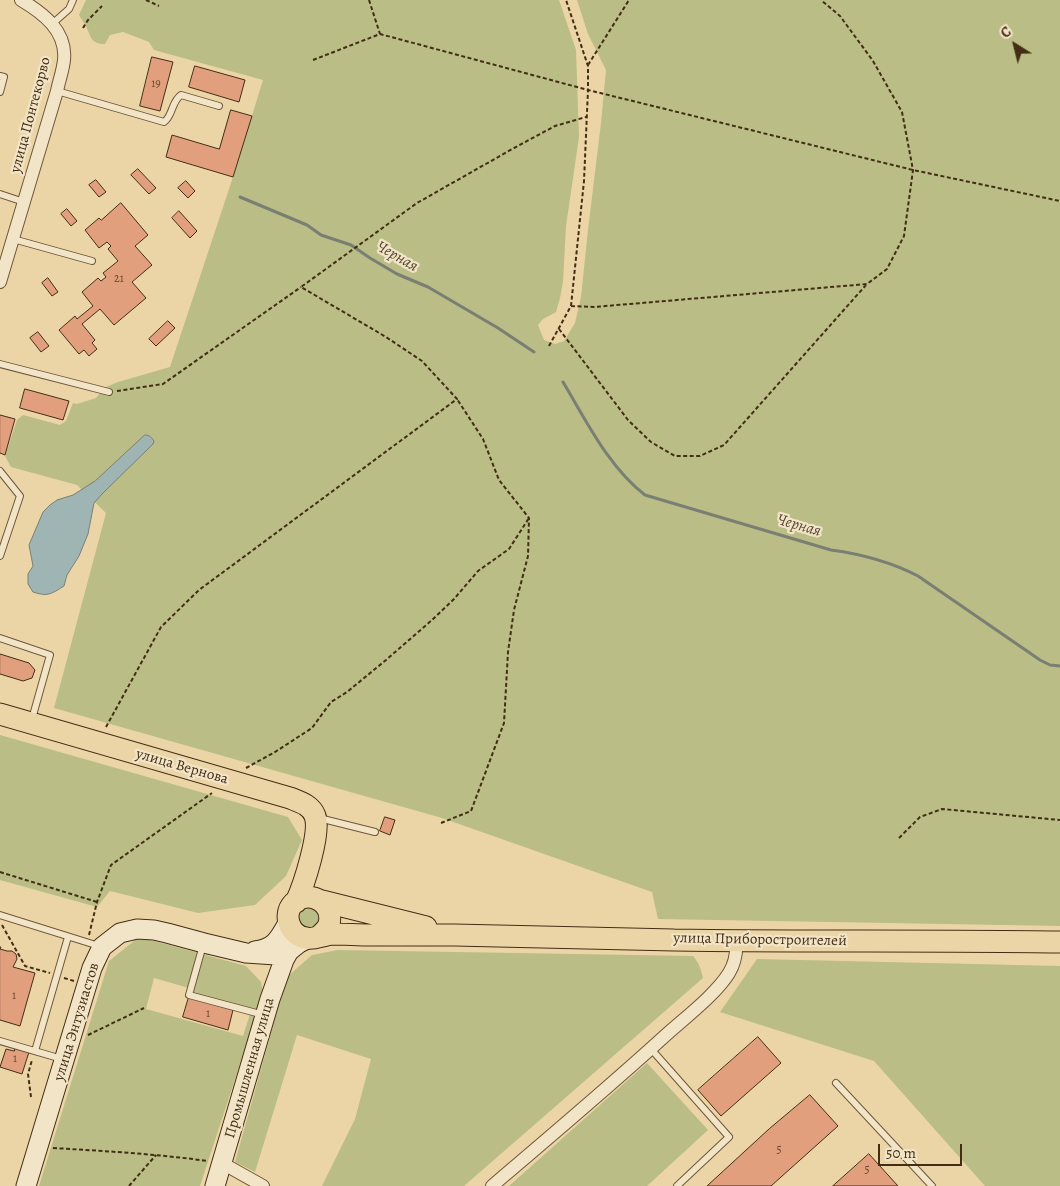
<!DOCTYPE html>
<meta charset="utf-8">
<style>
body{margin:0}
#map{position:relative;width:1060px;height:1186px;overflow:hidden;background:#ebd5a7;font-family:Alegreya,serif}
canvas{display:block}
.north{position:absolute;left:990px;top:20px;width:50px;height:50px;-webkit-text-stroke:4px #f2e4c6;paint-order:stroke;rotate:324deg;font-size:14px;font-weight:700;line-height:20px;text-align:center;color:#442d15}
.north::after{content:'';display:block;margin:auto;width:18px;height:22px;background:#442d15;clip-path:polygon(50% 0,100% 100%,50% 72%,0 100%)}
.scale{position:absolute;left:878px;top:1144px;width:84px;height:22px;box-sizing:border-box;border:2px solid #442d15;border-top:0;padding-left:6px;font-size:15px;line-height:18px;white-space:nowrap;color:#442d15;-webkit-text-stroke:4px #f2e4c6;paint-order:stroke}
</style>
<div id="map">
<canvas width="1060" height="1186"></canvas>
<div class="north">С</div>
<div class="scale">50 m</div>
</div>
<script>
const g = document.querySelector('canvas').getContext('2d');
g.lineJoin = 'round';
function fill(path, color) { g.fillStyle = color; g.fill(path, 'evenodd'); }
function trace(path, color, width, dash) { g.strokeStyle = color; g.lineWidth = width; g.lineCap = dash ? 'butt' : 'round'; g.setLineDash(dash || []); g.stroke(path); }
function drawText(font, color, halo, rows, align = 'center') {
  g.font = font + ' Alegreya,serif'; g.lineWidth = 4.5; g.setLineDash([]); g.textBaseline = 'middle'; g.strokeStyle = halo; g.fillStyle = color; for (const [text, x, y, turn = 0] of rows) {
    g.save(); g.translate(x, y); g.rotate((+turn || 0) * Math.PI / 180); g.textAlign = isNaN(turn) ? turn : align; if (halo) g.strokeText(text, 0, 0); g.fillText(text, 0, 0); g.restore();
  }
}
fill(new Path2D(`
 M86,0H559L576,50L579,137L566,226L563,282L560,298L556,312L543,319L538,325L544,340L555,344L564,341L575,323L581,297L588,230L601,123L606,70L588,34L577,0H1060V926L658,919L652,892L442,818L54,708L106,513L77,485L11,467L5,456L17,420L23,415L60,425L66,421L73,403L77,404L96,398L106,387L118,382L170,367L233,177L263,80L154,50L149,42L123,32L110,35L105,44C91,44 91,37 86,26C84,22 81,19 79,15Z
 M0,735L288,817L302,840L286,876L255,905L198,913L110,891L97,907L0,880Z
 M309,905L320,911V924L309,930L298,924V912Z
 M139,937L199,953L189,988L154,978L146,1009L243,1036L250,1014L256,1015L200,1186H39L109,961Z
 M338,950L693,956C699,963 701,969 703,978L464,1186H322L355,1119L371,1059L297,1035L255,1172L235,1162L280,1001L288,976L312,955Z
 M202,954L246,966L261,982L263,994L257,1012L191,994Z
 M757,959L1060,966V1186H985L874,1061L720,1012Z
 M647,1063L708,1130L647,1186H509Z`), '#babd85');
const water = new Path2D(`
 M145,435C150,435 152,438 154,441L153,444L103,493L94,503L88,534L79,556L67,575L64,586C51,594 48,597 33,592L28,584V574L33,566L29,545L43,512L50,505L57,500L73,495L95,481Z`);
fill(water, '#9eb5b4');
trace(water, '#7a7f74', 1);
trace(new Path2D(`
 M240,197L307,225L321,235L351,245L370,258L397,274L428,287L498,328L534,352
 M563,382C586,420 609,468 645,495L831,550C861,554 891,562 918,576L1040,660L1050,665L1060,666`), '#7a7f74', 3);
const building = new Path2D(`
 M152,57L173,62L160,111L140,106Z
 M195,66L245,80L239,102L189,87Z
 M231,110L252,116L233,177L166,157L172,135L219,149Z
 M138,169L156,188L149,194L131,175Z
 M96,180L106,192L99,197L89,185Z
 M186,181L195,191L188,198L178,188Z
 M121,203L148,235L135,246L152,265L132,282L146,298L114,325L100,309L82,324L95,340L92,343L97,349L89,356L84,350L79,354L59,330L75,316L77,319L93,306L82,292L98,278L101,281L106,277L103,273L118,261L108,249L111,246L107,242L99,248L85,230L99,218L101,220Z
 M67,209L77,221L71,226L61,214Z
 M179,211L197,231L190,238L172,218Z
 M48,278L58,292L52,296L42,283Z
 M168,321L175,328L156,346L149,339Z
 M38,332L49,346L41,352L30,338Z
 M25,389L69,401L63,420L20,408Z
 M0,415L15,419L5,455L0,453Z
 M0,654L29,663L35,670L32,678L23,681L0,674Z
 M385,817L395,820L390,835L380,831Z
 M0,947H1L0,949L7,951H12L16,954L17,959L13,967L35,973L20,1026L0,1020Z
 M189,997L233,1010L228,1030L183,1017Z
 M758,1037L781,1063L721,1116L698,1090Z
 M15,1047L29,1052L22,1074L0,1067L6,1049L14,1051Z
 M810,1095L838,1126L771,1186H707L769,1129Z
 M869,1154L898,1186H833Z`);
fill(building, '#e19f7e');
trace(building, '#442d15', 1);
const lane = new Path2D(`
 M52,24L69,9L73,0
 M0,76L4,77L0,92
 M57,91L164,122C173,116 171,102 181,95L219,106
 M0,194L24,202
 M13,239L92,261
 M0,364L109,392
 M0,471L20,496L0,556
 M0,638L50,655L32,719
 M319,818L375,832
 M0,915L99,946
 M203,945L189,995L264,1015
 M0,1041L62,1059
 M651,1049L729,1137L677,1186
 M35,1051L68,937
 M836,1083L932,1186`);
const street = new Path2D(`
 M0,282L57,91C59,81 63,70 64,60C67,31 43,13 21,0
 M222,1163L263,1186
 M492,1186C551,1136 610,1086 667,1034C686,1017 716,994 729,973C735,963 737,951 736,940`);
const secondary = new Path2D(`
 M255,951C275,948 279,939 288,923
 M26,1186L92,968L102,947L120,933L137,929L154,930L167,933L204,943L246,953L276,955L289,951L299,943L307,939
 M215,1186L270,999L284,960L289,951`);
const primary = new Path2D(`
 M0,714L290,798C300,802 311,805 315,816C321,832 304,885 296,902
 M322,901L426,927
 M318,937C323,933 327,930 329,924C334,904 312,890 296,901C281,912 289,936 306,938C314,940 323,935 332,934C345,934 358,935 371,935C399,935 427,935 454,935C528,936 601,938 674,940C803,942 931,940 1060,942`);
trace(lane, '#6e573a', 8);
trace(street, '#6e573a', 14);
trace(secondary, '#442d15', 21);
trace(primary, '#442d15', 23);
trace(new Path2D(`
 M146,0L159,6
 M369,0L380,34
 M83,28L88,20L102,6
 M313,60L380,34L588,90L913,170L1060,201
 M588,65L629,0
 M571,306L594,307L867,284L887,269L904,236L913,170L902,112L873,61L840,16L821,0
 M559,329L628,420L651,442L675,456H700L724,445L866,285
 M549,346L571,306L584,181L588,90V66L566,0
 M117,391L163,384L301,287
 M106,727L161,627L199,590L457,399L422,361L386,337L301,287L417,203L514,148L555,126L586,117
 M246,768L275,752L312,728L331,702L347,692L386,660L432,620L454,599L478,571L509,549L529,518
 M441,823L471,811L504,723L508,652L514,610L528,556L529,518L499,480L483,439L457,399
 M899,838L920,817L942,809L1060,820
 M0,872L97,902
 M2,925L25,966L50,973
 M89,935L97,902L111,865L212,793
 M64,978L74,981
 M88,1035L144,1008
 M31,1097L28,1074L32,1060
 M53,1148C105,1151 156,1154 208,1161
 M129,1186L156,1155`), '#442d15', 2, [4, 2.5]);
trace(lane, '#f2e4c6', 6);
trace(street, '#f2e4c6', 12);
trace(secondary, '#f2e4c6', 19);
trace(primary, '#ebd5a7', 21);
drawText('12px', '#6b4a2f', null, [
 ["19",156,84],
 ["21",119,279],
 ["1",14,996],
 ["1",208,1014],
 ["1",15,1059],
 ["5",779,1150],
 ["5",867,1170]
]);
drawText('15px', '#442d15', '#f2e4c6', [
 ["улица Понтекорво",31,115,-75],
 ["улица Вернова",182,767,16],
 ["улица Приборостроителей",760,940,1],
 ["улица Энтузиастов",77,1022,-73],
 ["Промышленная улица",250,1068,-74]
]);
drawText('italic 16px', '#564835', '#f2e4c6', [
 ["Черная",397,257,30],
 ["Черная",799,526,16]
]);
</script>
